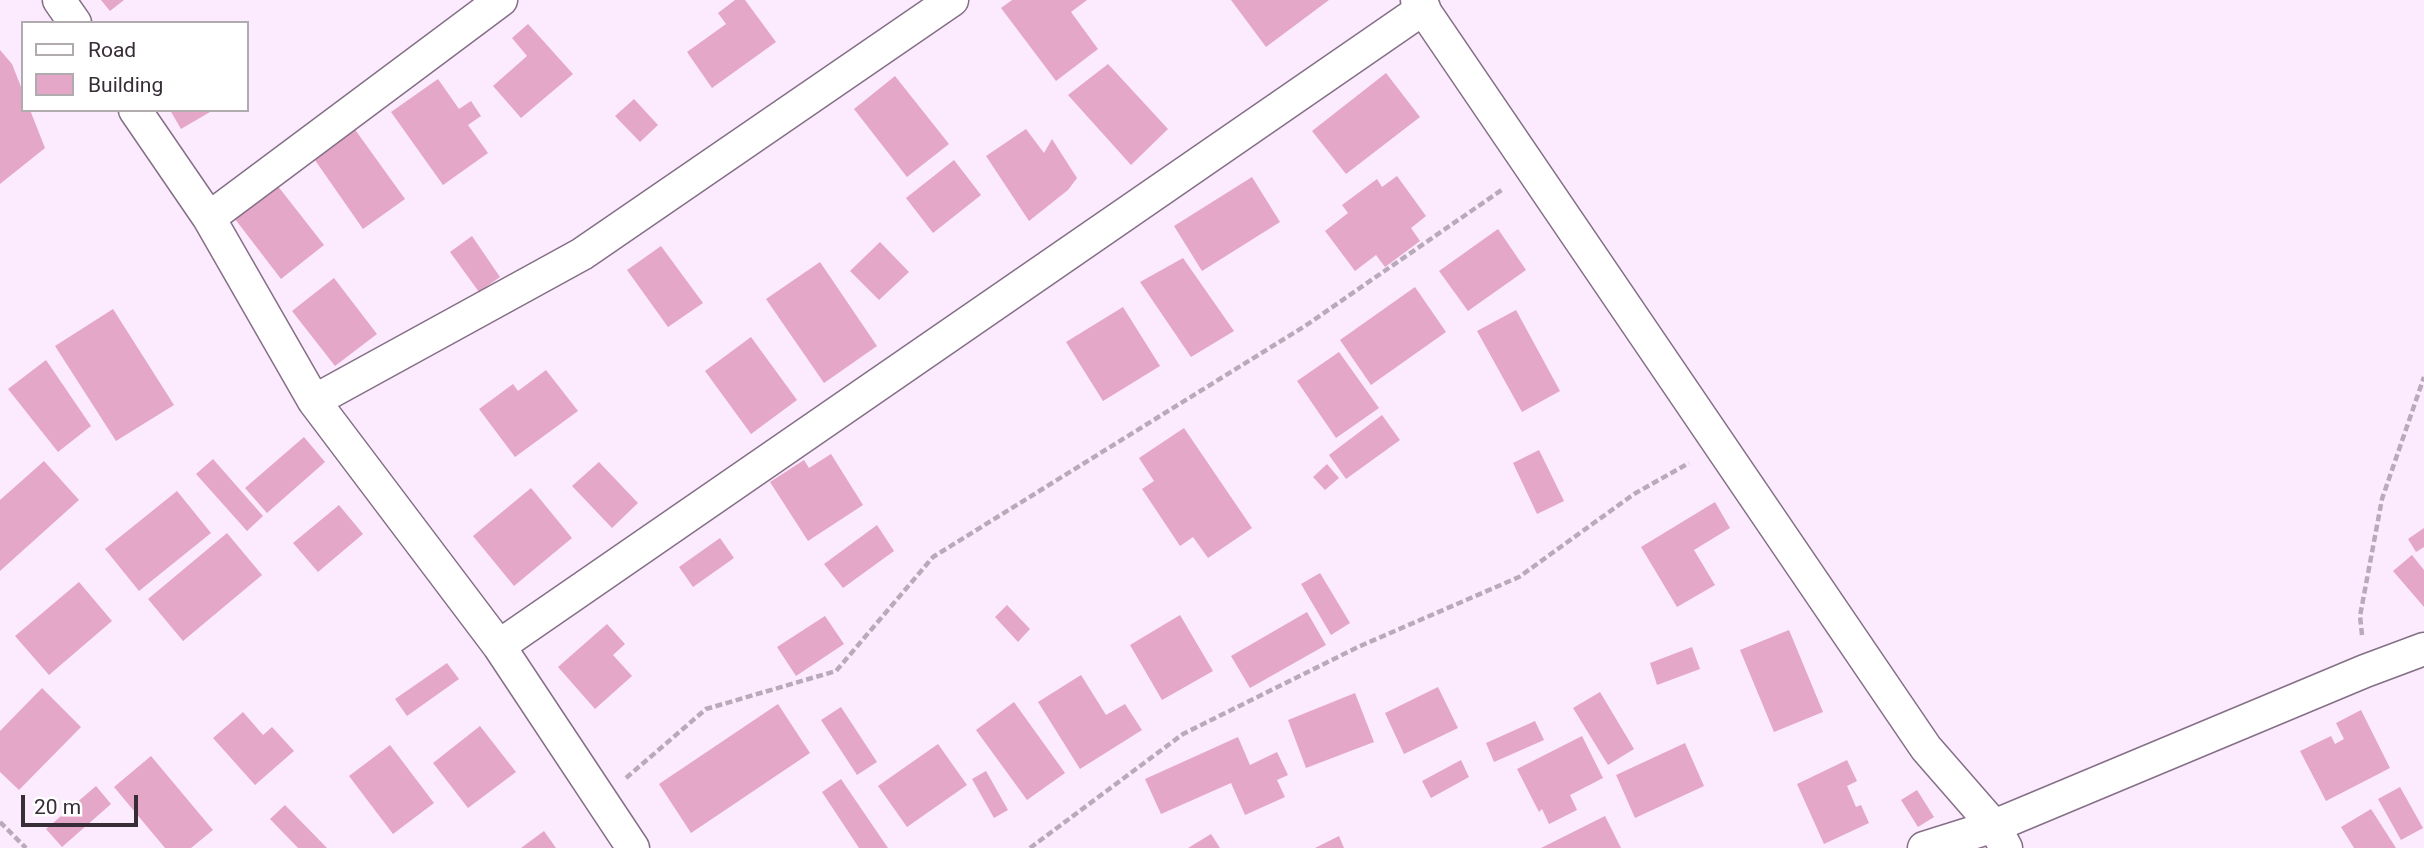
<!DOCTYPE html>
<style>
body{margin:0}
#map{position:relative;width:2424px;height:848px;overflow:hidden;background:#fceafe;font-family:Roboto,sans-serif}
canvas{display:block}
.legend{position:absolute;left:21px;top:21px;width:228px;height:91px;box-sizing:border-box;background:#fff;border:2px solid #afabaf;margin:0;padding:9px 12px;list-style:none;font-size:21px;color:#362d36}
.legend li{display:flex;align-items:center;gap:14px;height:35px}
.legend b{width:35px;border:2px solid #afabaf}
.scale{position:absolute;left:21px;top:795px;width:117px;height:32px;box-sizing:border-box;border:4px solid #362d36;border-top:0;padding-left:9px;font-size:21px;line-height:24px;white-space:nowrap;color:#362d36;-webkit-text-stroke:5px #fff;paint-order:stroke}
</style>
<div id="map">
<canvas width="2424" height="848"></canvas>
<ul class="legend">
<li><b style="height:9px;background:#fff"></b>Road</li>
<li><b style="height:19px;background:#e4a7c7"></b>Building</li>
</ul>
<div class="scale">20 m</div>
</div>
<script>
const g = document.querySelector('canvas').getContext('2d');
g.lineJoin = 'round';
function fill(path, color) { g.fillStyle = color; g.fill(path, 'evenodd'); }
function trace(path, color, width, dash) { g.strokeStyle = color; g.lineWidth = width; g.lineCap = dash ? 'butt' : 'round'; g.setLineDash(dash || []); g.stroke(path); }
fill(new Path2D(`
 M101,0H124L110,11Z
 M735,0H745L776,42L712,88L687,52L726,24L718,13Z
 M1012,0H1087L1071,12L1098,49L1056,81L1001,8Z
 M1231,0H1329L1266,47Z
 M528,24L573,74L521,118L493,86L527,56L512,38Z
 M0,50L12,64L23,92V110H30L45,148L0,184Z
 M1108,64L1168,129L1131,165L1068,95Z
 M1386,73L1420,117L1346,174L1312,131Z
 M895,76L949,144L907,177L854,109Z
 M438,79L459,109L471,101L481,116L468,125L488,153L443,185L391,112Z
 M634,99L658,125L640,142L615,116Z
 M170,110H209L210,112L181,129Z
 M351,124L405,199L363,229L310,153Z
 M1026,129L1044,153L1052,139L1077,178L1068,190L1029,221L986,156Z
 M954,160L981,195L933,233L906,198Z
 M1397,176L1426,216L1411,228L1420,241L1385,267L1376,255L1355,271L1325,231L1348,213L1342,205L1377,179L1382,187Z
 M1252,177L1280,222L1202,271L1174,226Z
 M277,185L324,245L281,279L235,219Z
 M1498,229L1526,270L1468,311L1439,271Z
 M472,236L500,277L479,292L450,252Z
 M880,242L909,272L879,300L850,271Z
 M661,246L703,303L668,327L627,270Z
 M1183,258L1234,331L1191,357L1140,282Z
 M820,262L877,346L824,383L766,299Z
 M334,278L377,334L335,366L292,311Z
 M1415,287L1446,332L1371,385L1340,340Z
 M1123,307L1160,366L1103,401L1066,342Z
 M113,309L174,405L116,441L55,346Z
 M1516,310L1560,391L1522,412L1477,331Z
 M751,337L797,400L751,434L705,371Z
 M1339,352L1379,408L1336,438L1297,381Z
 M46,360L91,426L58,452L8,389Z
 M546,370L578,411L515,457L479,409L513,384L518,391Z
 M1382,415L1400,440L1346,479L1329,455Z
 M1184,428L1252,528L1208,558L1193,537L1180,546L1142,489L1154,481L1139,458Z
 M304,437L325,462L267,513L245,488Z
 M1539,450L1564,501L1537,514L1513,463Z
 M831,454L863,505L808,541L770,482L804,460L809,468Z
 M213,459L263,516L247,531L196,474Z
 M44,461L79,500L0,571V500Z
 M599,462L638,503L612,528L572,486Z
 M1327,464L1339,478L1325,490L1313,477Z
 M531,488L572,538L514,586L473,536Z
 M177,491L211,533L139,591L105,549Z
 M1715,502L1730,528L1694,550L1715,585L1677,607L1641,547Z
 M339,505L363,534L318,572L293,543Z
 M877,525L894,551L843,588L824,564Z
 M2424,528V547L2416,552L2408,539Z
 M227,533L262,575L183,641L148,599Z
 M720,538L734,558L693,587L679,567Z
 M2412,555L2424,570V607L2393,571Z
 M1320,573L1350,623L1331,635L1301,584Z
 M79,582L112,621L49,675L15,636Z
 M1007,605L1030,629L1018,642L995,617Z
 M1307,612L1326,645L1250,688L1231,656Z
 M1180,615L1213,671L1162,700L1130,645Z
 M825,616L844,644L796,676L777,647Z
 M607,624L625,644L613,655L632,676L595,709L558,667Z
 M1789,630L1823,712L1774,732L1740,650Z
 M1692,647L1700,669L1657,685L1650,663Z
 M447,663L459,679L407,716L395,699Z
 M1081,675L1106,715L1125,704L1142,730L1080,769L1038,702Z
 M1438,687L1458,728L1404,754L1385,713Z
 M42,688L81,727L19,790L0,772V731Z
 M1600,692L1634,749L1608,765L1573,708Z
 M1355,693L1374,742L1306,768L1288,720Z
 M1014,702L1065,773L1027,800L976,730Z
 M778,704L810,753L691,833L659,784Z
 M841,707L877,762L857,775L821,720Z
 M2361,710L2390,768L2326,801L2300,751L2331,736L2335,744L2344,739L2336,723Z
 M243,712L263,735L272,727L294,751L255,785L213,738Z
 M1535,721L1544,740L1494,762L1486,743Z
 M480,726L516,772L468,808L433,763Z
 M1582,736L1603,778L1570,795L1577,810L1549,824L1542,809L1539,812L1517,769Z
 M1238,737L1250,765L1277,752L1288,775L1277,780L1285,797L1245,815L1231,783L1161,814L1145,779Z
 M1685,743L1704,786L1635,818L1616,775Z
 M938,744L967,785L907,827L878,786Z
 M390,745L434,803L393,834L349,776Z
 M151,756L213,830L191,848H165L114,787Z
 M1461,760L1469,777L1431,798L1422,781Z
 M1847,760L1857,781L1847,786L1856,807L1861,805L1869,823L1824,844L1797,784Z
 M986,771L1008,810L994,818L972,779Z
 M841,779L888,848H859L822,792Z
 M96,786L111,804L62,847L46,829Z
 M2400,787L2423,828L2401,840L2378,799Z
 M1917,790L1934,817L1918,827L1901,800Z
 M285,805L327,848H298L270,819Z
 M2371,809L2396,848H2354L2341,827Z
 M1605,816L1621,848H1541Z
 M544,831L556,848H521Z
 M1211,834L1220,848H1188Z
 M1339,836L1344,848H1315Z`), '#e4a7c7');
const street = new Path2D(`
 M59,0L75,23
 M1417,0L1926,748L1994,826L2006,848
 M135,110L209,218L314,401L499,646L633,848
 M209,218L501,0
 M314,401L582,254L952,0
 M499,646L1424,8
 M1924,848L1994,826L2365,671L2424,649`);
trace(street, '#846f86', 35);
trace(new Path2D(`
 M2362,635L2360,616L2382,499L2424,377
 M626,778L706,709L836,671L933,557L1305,326L1503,189
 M0,822L26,848
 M1030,848L1183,734L1358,647L1519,577L1634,494L1689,463`), '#b9aaba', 4.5, [7, 3.5]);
trace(street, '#fff', 32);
</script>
